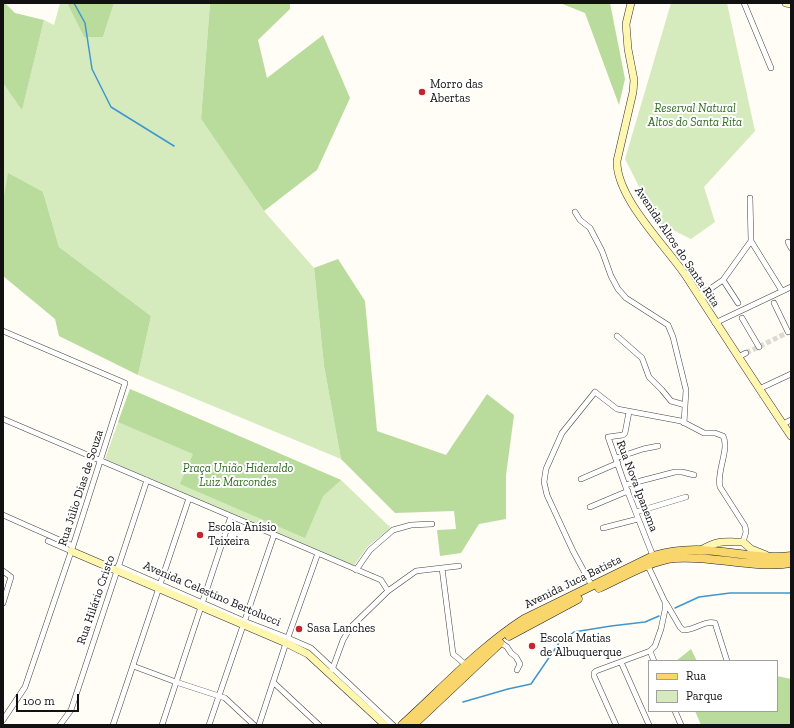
<!DOCTYPE html>
<meta charset="utf-8">
<style>
body{margin:0}
#map{position:relative;width:794px;height:728px;overflow:hidden;background:#fffdf5;font-family:"Zilla Slab",serif}
canvas{display:block}
.frame{position:absolute;inset:0;border:4px solid #111;pointer-events:none}
.legend{position:absolute;left:648px;top:660px;width:130px;height:52px;box-sizing:border-box;background:#fff;border:1px solid #a0a0a0;margin:0;padding:5px 7px;list-style:none;font-size:12px;color:#111}
.legend li{display:flex;align-items:center;gap:8px;height:20px}
.legend b{width:20px;border:1px solid #a0a0a0}
.scale{position:absolute;left:16px;top:694px;width:63px;height:18px;box-sizing:border-box;border:2px solid #111;border-top:0;padding-left:5px;font-size:12px;line-height:14px;white-space:nowrap;color:#111;-webkit-text-stroke:3px #fff;paint-order:stroke}
</style>
<div id="map">
<canvas width="794" height="728"></canvas>
<div class="frame"></div>
<ul class="legend">
<li><b style="height:5px;background:#f9d66b"></b>Rua</li>
<li><b style="height:11px;background:#d5ebbd"></b>Parque</li>
</ul>
<div class="scale">100 m</div>
</div>
<script>
const g = document.querySelector('canvas').getContext('2d');
g.lineJoin = 'round';
function fill(path, color) { g.fillStyle = color; g.fill(path, 'evenodd'); }
function trace(path, color, width, dash) { g.strokeStyle = color; g.lineWidth = width; g.lineCap = dash ? 'butt' : 'round'; g.setLineDash(dash || []); g.stroke(path); }
function drawText(font, color, halo, rows, align = 'center') {
  g.font = font + ' "Zilla Slab",serif'; g.lineWidth = 4; g.setLineDash([]); g.textBaseline = 'middle'; g.strokeStyle = halo; g.fillStyle = color; for (const [text, x, y, turn = 0] of rows) {
    g.save(); g.translate(x, y); g.rotate((+turn || 0) * Math.PI / 180); g.textAlign = isNaN(turn) ? turn : align; if (halo) g.strokeText(text, 0, 0); g.fillText(text, 0, 0); g.restore();
  }
}
fill(new Path2D(`
 M60,3H67L84,37H103L114,3H210L201,119L264,211L314,268L324,366L341,459L138,375L151,316L59,247L43,192L3,202V83L22,109L44,20L54,25Z
 M671,3H727L755,131L704,187L715,222L691,239L657,222L625,159Z
 M130,389L341,480L391,528L368,546L353,567L105,459Z`), '#d5ebbd');
fill(new Path2D(`
 M3,3H5L15,13L44,20L22,110L3,83Z
 M67,3H114L103,37H84Z
 M210,3H290V9L258,40L267,78L323,35L350,98L317,170L264,211L201,119Z
 M560,3H610L625,79L619,105L585,13Z
 M8,173L43,192L59,247L151,316L138,375L59,336L55,319L3,276V202Z
 M338,259L365,301L377,431L446,455L487,394L514,415L506,475V519L479,524L461,553L440,556L437,530L456,529L454,511L395,513L341,459L324,366L314,268Z
 M130,389L341,480L323,496L305,538L180,484L193,454L118,422Z
 M691,649L697,661H676Z
 M777,676L791,679V725H701L695,711H777Z`), '#b9dc9c');
trace(new Path2D(`
 M74,3L85,23L92,69L111,107L174,146
 M675,608L699,597L730,593H791
 M463,702L508,689L531,684L559,643L574,632L611,626L645,622L659,616`), '#3f96cf', 1.5);
trace(new Path2D(`
 M746,353L791,331`), '#dbdad3', 5, [5, 2.5]);
const street = new Path2D(`
 M744,3L771,68
 M575,212L580,220L590,228L602,251L611,276L618,289L626,298L668,325L673,337L686,390L684,423
 M751,241L782,291
 M788,242L791,248
 M723,280L738,303
 M697,294L710,289
 M700,299L708,294L710,289L723,280L751,241L750,198
 M774,303L788,332
 M742,318L759,347
 M715,323L791,287
 M3,331L125,383L73,546L25,687L3,720
 M617,336L642,358L649,377L662,390L671,401L685,405
 M738,357L746,353
 M759,389L791,374
 M629,412L625,433L623,435L608,437L625,485L653,556
 M3,419L381,580L388,591
 M783,424L791,420
 M616,458L643,449L658,446
 M581,479L618,463
 M625,485L675,472H682L694,475
 M590,507L628,491
 M636,512L686,497
 M3,515L73,546
 M603,528L638,519
 M48,541L71,551
 M118,566L244,621L288,638L311,648L393,725
 M442,568L453,654L466,665
 M356,570L370,550L393,530L411,525L432,524
 M3,571L11,577L3,603
 M592,586L573,551L547,495L544,482L546,469L562,433L595,392L617,409L681,421L704,433H715L723,436C730,449 716,472 720,487L745,526L746,532L743,542
 M666,603L680,627L683,630C694,631 704,620 715,623L727,661
 M500,642L507,647L511,653L516,657L520,664L517,670
 M650,651L654,661
 M621,662L649,725
 M133,666L176,682L225,698L254,725
 M332,670L343,640L350,628L388,591L416,571L459,566
 M273,682L319,725
 M675,711L681,725
 M60,725L71,710L147,480
 M113,725L189,498
 M162,725L231,516
 M209,725L274,535
 M259,725L286,643L318,553
 M616,725L594,676V673L596,671L650,651L655,646L661,629L665,610V602L648,566`);
const secondary = new Path2D(`
 M631,3L626,24L628,49L634,80L633,92L617,161C616,198 666,246 686,276C721,330 755,383 791,436
 M786,3L791,4
 M701,550C718,540 723,542 743,542L751,549L766,555
 M71,551L286,643L308,654L385,725`);
const primary = new Path2D(`
 M599,588C621,578 651,560 675,558C714,555 752,569 791,563
 M509,636L578,599
 M402,725C442,689 479,648 524,619L653,556C667,552 681,550 696,550C728,550 759,560 791,556
 M413,725L500,643`);
trace(street, '#444', 6);
trace(secondary, '#333', 8);
trace(primary, '#222', 9);
trace(street, '#fff', 5);
trace(secondary, '#fff6b0', 7);
trace(primary, '#f9d66b', 8);
for (const [x, y, r, color] of [
 [422,92,4,"#c4262e"],
 [200,535,4,"#c4262e"],
 [299,629,4,"#c4262e"],
 [532,646,4,"#c4262e"]
]) { const dot = new Path2D(); dot.arc(x, y, r, 0, 2 * Math.PI); g.fillStyle = color; g.fill(dot); trace(dot, '#fff', 1.5); }
drawText('12px', '#111', '#fff', [
 ["Morro das",430,85],
 ["Abertas",430,99],
 ["Escola Anísio",208,528],
 ["Teixeira",208,542],
 ["Sasa Lanches",307,629],
 ["Escola Matias",540,639],
 ["de Albuquerque",540,653]
], 'left');
drawText('italic 12px', '#2f6b1f', '#fff', [
 ["Reserval Natural",695,109],
 ["Altos do Santa Rita",695,123],
 ["Praça União Hideraldo",238,469],
 ["Luiz Marcondes",238,483]
]);
drawText('12px', '#111', '#fff', [
 ["Avenida Altos do Santa Rita",677,247,56],
 ["Rua Nova Ipanema",637,486,69],
 ["Rua Júlio Dias de Souza",81,488,-72],
 ["Avenida Juca Batista",573,582,-26],
 ["Avenida Celestino Bertolucci",212,594,23],
 ["Rua Hilário Cristo",96,600,-71]
]);
</script>
